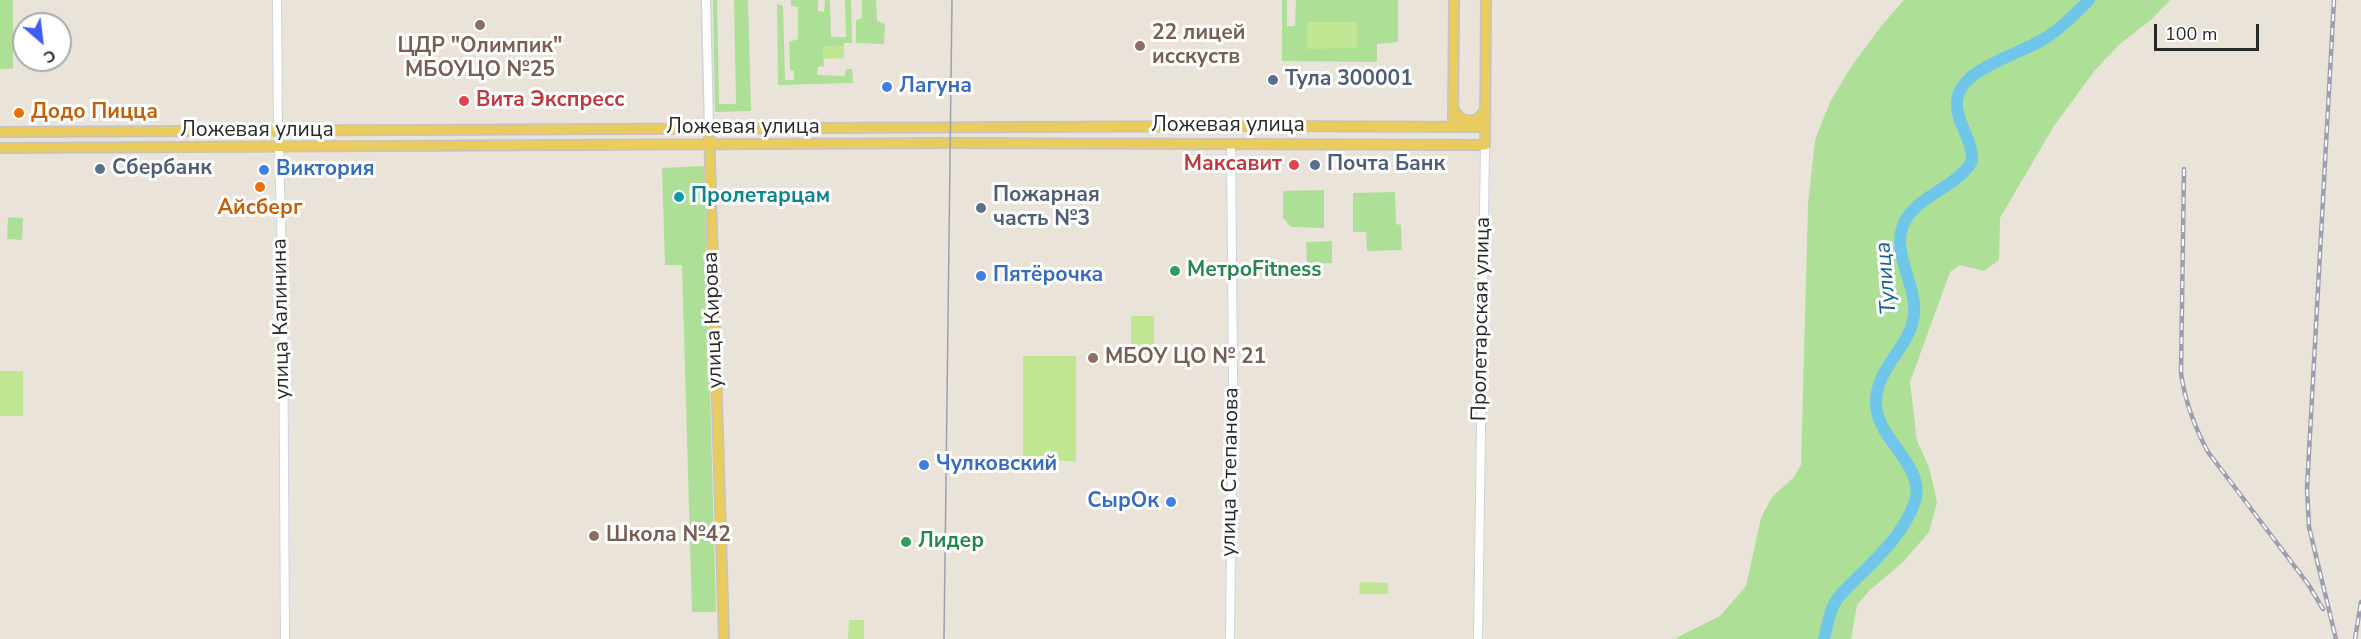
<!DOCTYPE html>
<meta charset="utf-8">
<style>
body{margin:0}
#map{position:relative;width:2361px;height:639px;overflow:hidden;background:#eae3d9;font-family:"Nunito Sans",sans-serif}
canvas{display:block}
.north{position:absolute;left:12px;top:12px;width:60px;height:60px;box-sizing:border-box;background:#fff;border:2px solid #a9a9a9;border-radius:50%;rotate:152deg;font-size:16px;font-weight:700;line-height:24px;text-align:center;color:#282828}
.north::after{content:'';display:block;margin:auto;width:21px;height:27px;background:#3e5cf2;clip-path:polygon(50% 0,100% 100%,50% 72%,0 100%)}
.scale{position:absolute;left:2154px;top:24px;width:105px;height:27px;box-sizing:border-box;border:3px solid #282828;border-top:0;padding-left:8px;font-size:18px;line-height:21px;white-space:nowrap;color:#282828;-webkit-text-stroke:4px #fff;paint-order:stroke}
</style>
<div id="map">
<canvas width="2361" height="639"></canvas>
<div class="north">С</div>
<div class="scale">100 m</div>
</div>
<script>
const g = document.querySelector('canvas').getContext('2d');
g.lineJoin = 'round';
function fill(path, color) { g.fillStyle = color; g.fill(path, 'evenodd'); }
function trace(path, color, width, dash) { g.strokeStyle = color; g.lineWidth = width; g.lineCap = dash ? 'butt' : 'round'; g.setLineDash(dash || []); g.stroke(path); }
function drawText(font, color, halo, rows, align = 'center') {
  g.font = font + ' "Nunito Sans",sans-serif'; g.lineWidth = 6; g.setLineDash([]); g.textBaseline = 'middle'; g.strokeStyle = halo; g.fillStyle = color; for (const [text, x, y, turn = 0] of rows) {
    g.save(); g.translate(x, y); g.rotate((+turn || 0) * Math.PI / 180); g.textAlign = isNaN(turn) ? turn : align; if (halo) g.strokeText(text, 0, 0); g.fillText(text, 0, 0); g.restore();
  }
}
fill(new Path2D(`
 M0,0H13V69H0Z
 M713,0H717L719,104H736L734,0H748L751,111L715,112Z
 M791,0H818V11L824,12L825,0H830L831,37H846L845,0H851L852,43H844V46L823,47L824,66L818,67L817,75L845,76L846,69H852L853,83L778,85L777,4L783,6L785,80H794V71L790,70L789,42L798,39V7L791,6Z
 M862,0H876L877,21L885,24L884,44L856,43V20L862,18Z
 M1282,0H1287V26H1295L1296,0H1398V42L1377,44V62L1282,61ZM1308,22H1357L1308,49Z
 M1904,0H2170L2152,19L2120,44L2095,70L2054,126L2000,218L1999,260L1984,271L1960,265L1950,272L1910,382L1917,441L1929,467L1937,502L1929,532L1904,561L1870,590L1857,605L1851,639H1674L1720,616L1746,586L1761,518L1772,497L1794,477L1801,465L1808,204L1815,140L1830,102L1853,64L1882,25Z
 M704,166L716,612H692L682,265H665L662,168Z
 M1324,190V228L1291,227L1283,218V191Z
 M1395,192L1396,224L1401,225L1402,250L1367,251L1366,232H1353V193Z
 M8,217L23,218L22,240L7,239Z
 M1332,241V263L1307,264L1306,242Z`), '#aedf97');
fill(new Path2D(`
 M1307,22H1357V48L1307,49Z
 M844,46V58L823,59V47Z
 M1131,316H1154V354H1131Z
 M1023,356H1076V461H1023Z
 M0,371H23V416H0Z
 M1360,582L1388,583V594H1359Z
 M849,620H864V639H848Z`), '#c1e693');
trace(new Path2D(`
 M1824,639C1827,628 1829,614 1834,604C1839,594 1850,585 1858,577C1880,555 1905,532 1915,501C1926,466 1877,440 1876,404C1875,367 1911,348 1914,314C1917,283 1889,251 1905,221C1919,195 1957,187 1972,161C1973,139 1956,123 1957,103C1957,68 2023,54 2047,37C2063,27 2076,13 2089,0`), '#6fc6e9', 12);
const tertiary = new Path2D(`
 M277,0L278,131
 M279,146L283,298L285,639
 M1230,639L1233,373L1231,144
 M1478,639L1485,145`);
const secondary = new Path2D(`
 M706,0L709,128`);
const primary = new Path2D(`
 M1453,108C1459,119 1465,123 1478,119L1485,110
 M1453,127L1454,0
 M709,128L724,639
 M0,132L1231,126L1485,127
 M0,148L949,143L1485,145L1486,0`);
trace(tertiary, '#cfd2e0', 10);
trace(secondary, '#cfd2e0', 11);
trace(primary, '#c3c3c3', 12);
trace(tertiary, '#fff', 8);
trace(secondary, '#fff', 8);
trace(primary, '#eacc5e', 9);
trace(new Path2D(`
 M944,639L952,0`), '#9d9fb1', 1.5);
const rail = new Path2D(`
 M2334,0L2307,488L2309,527L2336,639
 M2184,169L2181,373C2185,402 2194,426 2208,452L2308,584L2323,609
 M2355,639L2361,602`);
trace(rail, '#9d9fb1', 4.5);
trace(rail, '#fff', 2, [7]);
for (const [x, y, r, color] of [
 [480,25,6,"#8d6e63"],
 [1140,46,6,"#8d6e63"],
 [1273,80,6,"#5c6f8a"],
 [887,87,6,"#3f7fe0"],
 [464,101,6,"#e0444e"],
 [19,113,6,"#e8710a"],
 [1294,165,6,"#e0444e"],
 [1315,165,6,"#5c6f8a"],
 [100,169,6,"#5c6f8a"],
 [264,170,6,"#3f7fe0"],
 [260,187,6,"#e8710a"],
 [679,197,6,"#0f9aa8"],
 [981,208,6,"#5c6f8a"],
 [1175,271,6,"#2e9e5b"],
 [981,276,6,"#3f7fe0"],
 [1093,358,6,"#8d6e63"],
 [924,465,6,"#3f7fe0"],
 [1171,502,6,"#3f7fe0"],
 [594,536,6,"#8d6e63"],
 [906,542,6,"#2e9e5b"]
]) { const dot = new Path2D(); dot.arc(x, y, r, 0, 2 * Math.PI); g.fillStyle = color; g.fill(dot); trace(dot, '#fff', 2); }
drawText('bold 21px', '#785e54', '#fff', [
 ["22 лицей",1152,34],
 ["исскуств",1152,58],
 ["ЦДР \"Олимпик\"",480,47,"center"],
 ["МБОУЦО №25",480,71,"center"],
 ["МБОУ ЦО № 21",1105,358],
 ["Школа №42",606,536]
], 'left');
drawText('bold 21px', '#4e5e75', '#fff', [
 ["Тула 300001",1285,80],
 ["Почта Банк",1327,165],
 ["Сбербанк",112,169],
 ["Пожарная",993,196],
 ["часть №3",993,220]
], 'left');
drawText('bold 21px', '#366cbe', '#fff', [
 ["Лагуна",899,87],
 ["Виктория",276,170],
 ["Пятёрочка",993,276],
 ["Чулковский",936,465],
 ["СырОк",1159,502,"right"]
], 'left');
drawText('bold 21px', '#be3a42', '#fff', [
 ["Вита Экспресс",476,101],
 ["Максавит",1282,165,"right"]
], 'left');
drawText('bold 21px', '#c56008', '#fff', [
 ["Додо Пицца",31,113],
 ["Айсберг",260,209,"center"]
], 'left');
drawText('21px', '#282828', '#fff', [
 ["Ложевая улица",1228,126],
 ["Ложевая улица",743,128],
 ["Ложевая улица",257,131],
 ["улица Калинина",282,319,-91],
 ["Пролетарская улица",1482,319,-89],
 ["улица Кирова",714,320,-92],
 ["улица Степанова",1231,472,-89]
]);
drawText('bold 21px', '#0d838f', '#fff', [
 ["Пролетарцам",691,197]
], 'left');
drawText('bold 21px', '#27864d', '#fff', [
 ["МетроFitness",1187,271],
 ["Лидер",918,542]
], 'left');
drawText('italic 22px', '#126291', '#fff', [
 ["Тулица",1887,278,-95]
]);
</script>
